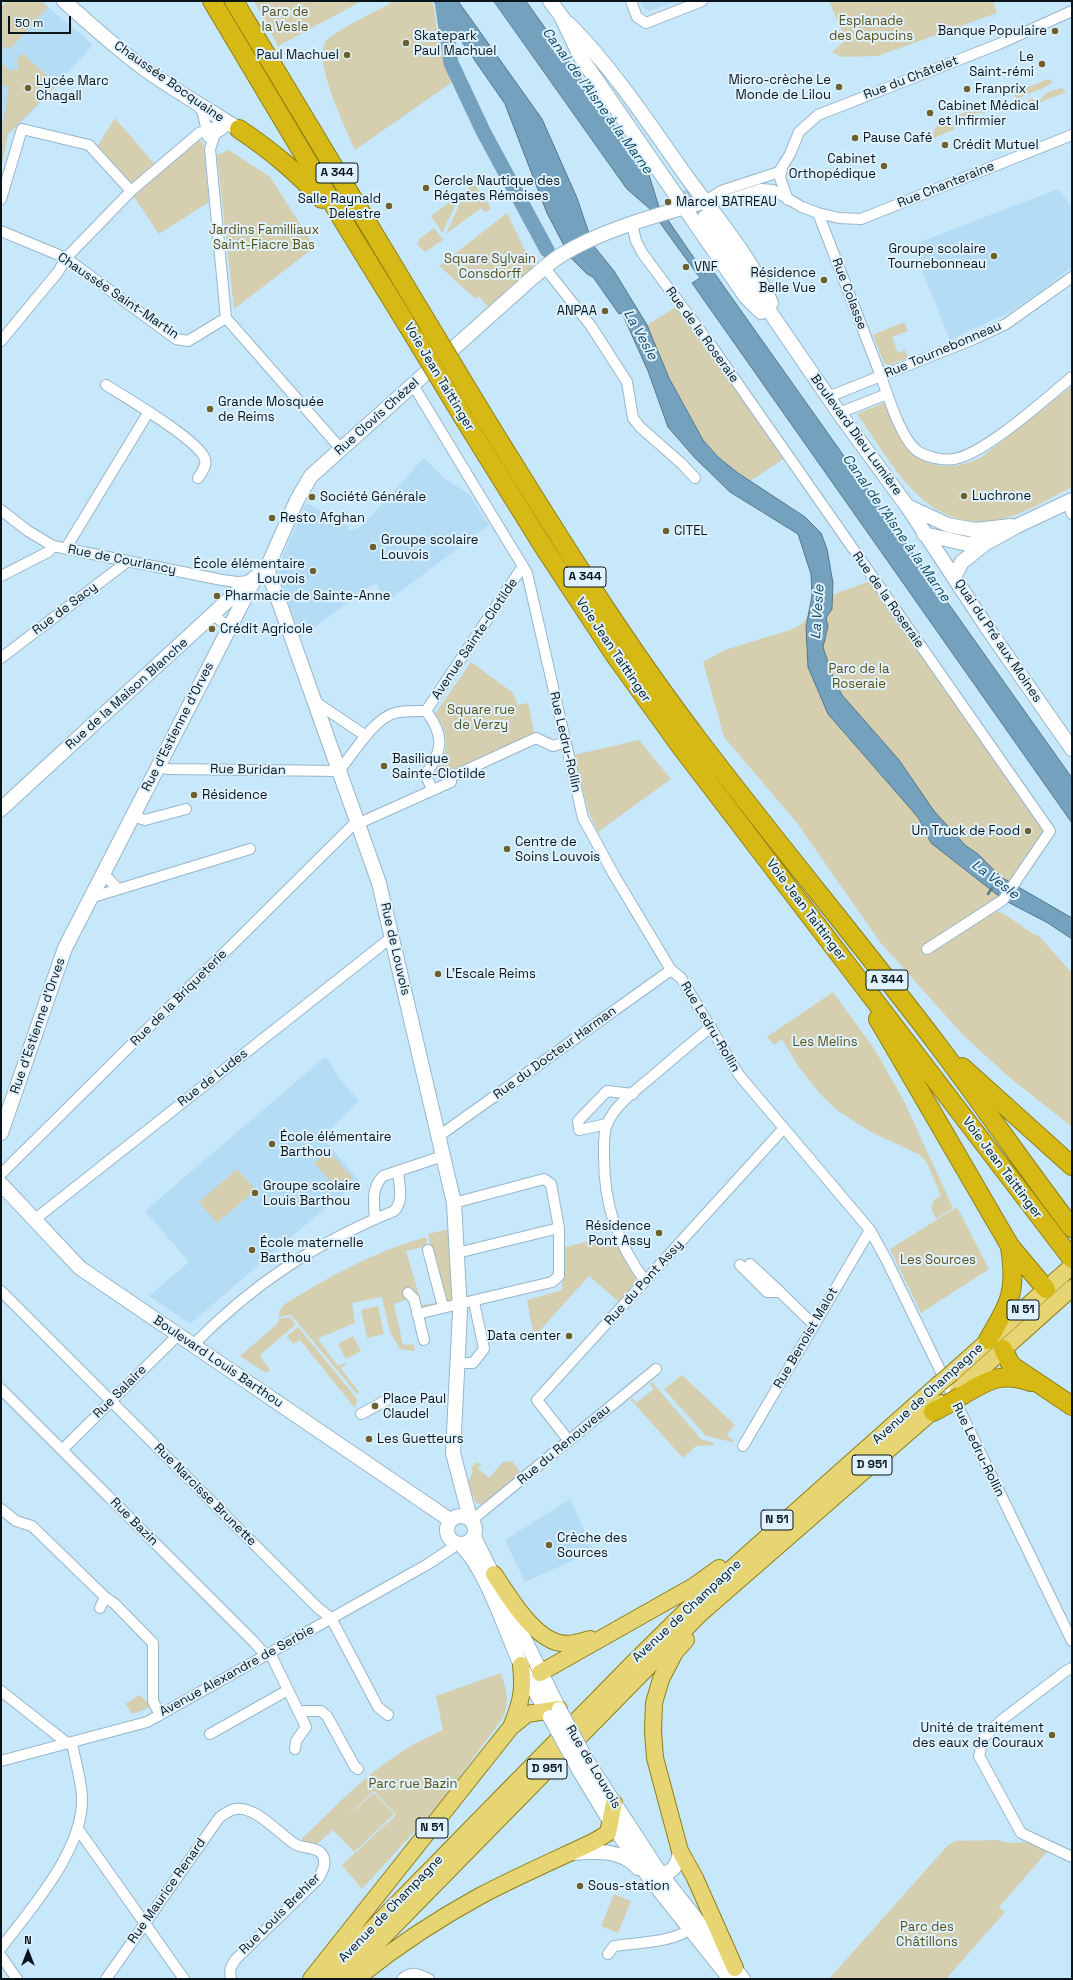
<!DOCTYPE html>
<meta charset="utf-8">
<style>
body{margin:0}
#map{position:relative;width:1073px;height:1980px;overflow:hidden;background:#c7e7fb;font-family:"Space Grotesk",sans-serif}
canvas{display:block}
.frame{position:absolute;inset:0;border:2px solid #09151b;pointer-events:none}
.north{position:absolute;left:8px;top:1932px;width:40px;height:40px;-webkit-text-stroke:3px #dff2fe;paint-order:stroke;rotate:0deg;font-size:11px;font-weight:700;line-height:16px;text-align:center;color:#09151b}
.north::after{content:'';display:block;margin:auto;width:14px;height:18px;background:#09151b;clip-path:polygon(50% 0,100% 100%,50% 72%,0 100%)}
.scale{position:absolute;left:8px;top:16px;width:63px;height:18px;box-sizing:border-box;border:2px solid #09151b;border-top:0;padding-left:5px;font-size:12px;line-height:14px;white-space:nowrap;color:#09151b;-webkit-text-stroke:3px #dff2fe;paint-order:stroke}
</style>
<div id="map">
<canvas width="1073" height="1980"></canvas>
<div class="frame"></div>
<div class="north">N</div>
<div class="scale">50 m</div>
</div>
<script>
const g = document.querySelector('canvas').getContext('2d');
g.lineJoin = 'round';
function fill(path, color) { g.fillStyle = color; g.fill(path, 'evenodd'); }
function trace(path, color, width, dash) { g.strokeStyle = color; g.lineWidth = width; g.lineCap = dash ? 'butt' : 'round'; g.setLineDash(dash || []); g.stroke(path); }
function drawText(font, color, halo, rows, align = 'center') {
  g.font = font + ' "Space Grotesk",sans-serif'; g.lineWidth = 4; g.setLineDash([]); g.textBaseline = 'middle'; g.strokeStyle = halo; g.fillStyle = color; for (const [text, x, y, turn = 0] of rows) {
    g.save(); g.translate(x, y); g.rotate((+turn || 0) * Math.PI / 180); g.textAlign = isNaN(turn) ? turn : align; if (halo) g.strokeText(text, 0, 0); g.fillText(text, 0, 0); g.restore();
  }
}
fill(new Path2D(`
 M7,1H41L93,45L29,115L8,134L1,167V8Z
 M640,1H677L649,11L642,7Z
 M1058,189L1072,207V267L1040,292L1010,312L950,340L912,245Z
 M424,458L444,478L469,494L489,525L385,603L376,582L301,637L279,577L280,562L306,503L348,526V531L361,527Z
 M325,1057L330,1062L338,1077L359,1101L332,1128L324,1139L358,1180L190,1324L149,1296L189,1262L145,1211Z
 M570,1499L594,1551L525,1582L505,1540Z`), '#b5dcf5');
fill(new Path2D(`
 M7,1H41L48,7L10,49L5,46L1,51V8Z
 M254,1H362L278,46Z
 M395,1H432L434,7L437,32L451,83L355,150C346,128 312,61 326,41C333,32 382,8 395,1Z
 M829,1H993L997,13L878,56L842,57L832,52L846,40Z
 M22,53L57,85L8,134L1,168V135L9,87L1,85V63L11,72L12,69L18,70L17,59Z
 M1048,79L1053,82L1046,87L1016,99L1014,93Z
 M1062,88L1066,92L1021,110V107L1031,98L1039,101L1048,92Z
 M985,105V113H977L972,118L960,122L958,115Z
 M115,118L156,166L128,189L96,148Z
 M952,121L955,129L932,139L935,127Z
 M198,140L203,142L209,202L159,234L132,194Z
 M229,150L270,177L315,247L234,309L217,155Z
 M474,184L491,208L486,213L481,208L446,234L466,190Z
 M461,194L442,233L431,216Z
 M507,213L532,265V269L489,308L479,296L476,299L439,266Z
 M434,228L443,240L425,252L417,244L419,241V239Z
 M677,306L785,458L750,481L718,457L703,440L669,378L647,325Z
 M904,322L908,331L892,337L898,353L905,350L908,358L889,365L884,363L873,335Z
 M1072,386V487C1052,497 1032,509 1012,516C930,542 896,469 857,414L883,403L886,405C891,417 895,431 903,442C921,470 956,472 983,456Z
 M873,580L1044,831L1027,854L1000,898L987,907L1006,915L1033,934L1038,935L1072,973V1127L1009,1077L963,1035L880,942L797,823L724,737L703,662L725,650L793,629C806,623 808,617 810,603Z
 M471,662L512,692L518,705L528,703L535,736L442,779L434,773C449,756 451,732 435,714Z
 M639,740L671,779L598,832L589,813L574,755Z
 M833,992L875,1050L904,1101L953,1208L936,1219L931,1208L934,1200L941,1196L927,1163L920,1155L871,1132L837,1110L822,1096L798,1066L782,1039L774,1045L767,1037Z
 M328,1151L353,1178L340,1191L314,1163Z
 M237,1169L256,1190L217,1223L199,1202Z
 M957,1207L989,1269L921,1313L890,1249Z
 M449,1229L453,1295L452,1299L447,1303L444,1301L428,1234Z
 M426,1237L427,1246L406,1251L422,1305L435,1303V1300L439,1299L437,1305L422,1308L406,1296L407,1299L394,1304L403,1345L413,1344L415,1351L400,1349L390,1332L382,1297L352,1303L355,1323L319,1338L320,1342L338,1366L347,1362L341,1369L359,1392L357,1394L291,1315L279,1317V1311L283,1308L282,1306C328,1277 373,1252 426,1237Z
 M600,1238L602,1244L611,1240L616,1243L637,1279L636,1284L619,1302L589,1276L534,1337L527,1300L562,1290V1248Z
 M378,1306L384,1334L367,1338L361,1310Z
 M290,1317L295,1324L294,1326L260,1355L270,1371L266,1373L240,1356L277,1324L279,1319Z
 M297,1328H299L357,1399L355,1408L300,1340L293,1344L287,1336Z
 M353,1336L361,1351L346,1359L338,1344Z
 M682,1375L735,1425L727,1435L734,1441L732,1442L706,1436L664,1389Z
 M652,1382L701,1439L714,1443L713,1445L696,1446L683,1458L631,1400L633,1398L636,1403L654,1389L650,1384Z
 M512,1461L521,1473L487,1501L482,1504L476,1503L468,1482L473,1472L471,1468L477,1462L481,1465L478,1468L489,1478L503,1462Z
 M501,1673C506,1690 511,1702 502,1719L441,1802L362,1889L342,1865L396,1815L374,1791L340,1823L374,1793L394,1814L354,1852L333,1830L317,1844L299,1842C344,1798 383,1755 443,1730L436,1696Z
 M139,1695L151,1705L148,1708L133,1714L125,1704Z
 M997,1840L1009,1843L1028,1842L1048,1851L999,1907L1005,1912L946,1979H829L948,1845L956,1841Z
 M614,1894L631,1901L618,1933L601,1926Z`), '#d5cfaf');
const water = new Path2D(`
 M434,1H458L542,119L577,198L593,245L614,271L647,325L669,378L703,440L718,457L738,473L805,517L821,533L827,549L833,583L832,609L826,618L828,626L823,647L834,680L842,695L899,760L934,811L966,846L978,854L1001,877L1072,918V939L1048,923L1004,900L931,843L919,819L910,808L828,714L808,667L806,627L812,596L811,574L798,534L730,492L695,458L668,427L648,371L622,313L619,314L593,277L587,274L570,257L547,213L505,104Z
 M494,1H526L649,175L659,207L705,274L711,269L715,274L1072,778V823L692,283L700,278L650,209L627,189Z`);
fill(water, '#74a1bd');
trace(water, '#54778c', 1);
trace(new Path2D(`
 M988,894L992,888`), '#54778c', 2.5);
trace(new Path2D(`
 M442,1L451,63L483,131L547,250`), '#74a1bd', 15);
trace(new Path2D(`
 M685,190L705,217`), '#aac8d9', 14, [14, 7]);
const street = new Path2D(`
 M631,1L637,17L646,23L702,1
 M198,105L203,113L208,137
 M223,129L215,134L210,149L226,318
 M782,169L780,178L788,200
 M1,199L22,129L89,145L131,191
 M706,201L721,191L779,172L790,154L799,132L818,115L999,44L1072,11
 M708,201L727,200L761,189L773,190L802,207L818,213L839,218L861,219L1072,135
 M818,213C838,266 859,318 879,371C887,392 899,435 916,450C925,457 943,461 954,459C985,454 1045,399 1072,377
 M632,224L636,241L643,254L713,348L1050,831L1003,900L927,949
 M1,231L66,258L176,339L188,341L226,318
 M545,268L591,326L627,382L633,418L640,427L682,464L695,478
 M226,318L341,449
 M1,341L58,272L66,258L131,191L199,133L223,124L232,127
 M106,385C125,397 199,440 205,459C207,466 202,472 198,478
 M413,385L527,573L583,818L614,875L671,970L681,978L739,1075L870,1230L886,1259L1072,1641
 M828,397L974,339L1006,324L1072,277
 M839,413L887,394
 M1067,502L1072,514
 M1,510L28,531L53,546L222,580L237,582L252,581
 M66,548L148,413
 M1,576L48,552L53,546
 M213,615L229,627
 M1,658L128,561
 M314,701L366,736
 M426,711L523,566
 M157,767L168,769L339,771C353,754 374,718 395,713C405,710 416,711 426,711C445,736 443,751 425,775L433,790
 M132,816L145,820L186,809
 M359,825L364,821L451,782L449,778L536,738L553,746L565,742
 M103,873L117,888
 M90,898L250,849
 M607,1124L579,1130L578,1121L607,1091L633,1094
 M439,1136L671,970
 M1,1174L357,821
 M375,1219C374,1203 371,1188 383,1176L443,1156
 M34,1220L392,937
 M428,1250L443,1307
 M457,1253L559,1228
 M750,1264L780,1292
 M740,1265L767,1292H780L814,1325
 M645,1281C617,1242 604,1205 604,1157C604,1147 603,1133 607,1124C616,1103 639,1088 655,1074C674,1058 692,1042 711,1027
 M1,1291L318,1608L331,1618L378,1707L388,1715
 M408,1293L414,1299L424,1340
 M417,1314L552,1282L559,1276V1228L551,1184L544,1179L454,1203
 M193,1345C254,1283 314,1244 394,1211C404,1202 399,1184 398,1171
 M458,1363H473L484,1349L474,1302
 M1,1389L255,1643L265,1655
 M361,1414L387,1400
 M569,1441L537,1400L784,1128
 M743,1446L870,1230
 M62,1450L178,1335
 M1,1509L16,1521L32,1526L105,1597L115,1604L153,1643V1701L160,1715
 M472,1520L656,1369
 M100,1608L105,1597
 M270,1653L306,1727L296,1741L295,1749
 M1072,1668L1066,1671L1003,1719L984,1737L979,1756L1021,1833L1072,1857
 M1,1691L67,1743
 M298,1711H321L327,1716L355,1767L358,1769
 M210,1734L288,1690
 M1,1761L147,1722L428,1564L452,1548L455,1543
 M78,1829L184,1979
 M1,1948C31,1908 84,1850 82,1797C81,1779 75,1760 72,1743
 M608,1954L614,1946C634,1943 678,1942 690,1928
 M1,1956L17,1979
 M106,1979L219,1818C223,1815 229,1810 235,1809C255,1805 279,1834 295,1844C303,1849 314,1846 321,1853C328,1861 323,1871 318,1879L236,1959C231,1966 229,1970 231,1979
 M402,1979C412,1970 418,1974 429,1979`);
const secondary = new Path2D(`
 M64,1C91,25 117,49 146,70C176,91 208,110 239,129
 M550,1L568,25
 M562,18L580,56L746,297L761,312
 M569,24C615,71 651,127 689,180C718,219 751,258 771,303
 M705,217L839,413L907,506L988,629L1072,749
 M907,506L948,525L975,530L1011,526
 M924,534L967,544L986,543L1017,526L1072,500
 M267,568L379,883L454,1203L460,1311L453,1453L470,1518
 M954,577L962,562L986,543
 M1,809L236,593L267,568L297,500L311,476L532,278C542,270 552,260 563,254C606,228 659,215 706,201
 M1,1133L65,948L253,582
 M1,1184L80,1268L450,1520
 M447 1530a14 14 0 1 1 28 0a14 14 0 1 1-28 0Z
 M474,1537L559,1709
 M461,1545C486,1569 505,1630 520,1663C528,1682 540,1699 550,1717
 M587,1761L660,1873L743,1979
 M579,1770L611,1823L651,1880L730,1979
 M573,1853C596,1851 621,1849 638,1868
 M654,1870C671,1879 678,1865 680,1851`);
const primary = new Path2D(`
 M952,1373L1072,1266
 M958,1390L1072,1288
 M494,1574C508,1595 533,1638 560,1643C571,1645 580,1642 590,1639
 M686,1640L675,1652L661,1679L654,1703L653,1731L655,1758L680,1851L695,1878L735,1968
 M540,1673L694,1586L719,1568
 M511,1727L527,1714L559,1709
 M311,1979L511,1727C521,1703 524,1691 521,1665
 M323,1979L633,1663L702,1595L939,1384
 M342,1979L700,1614L942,1403
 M356,1979C394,1948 436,1920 480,1896C516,1877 555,1860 593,1842L608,1833L614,1803`);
const highway = new Path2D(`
 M212,1L345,224L414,336
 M234,1L421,312
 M239,129C273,152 294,170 322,199
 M482,413C550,523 618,634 697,738C775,841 859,941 937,1044C983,1105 1026,1168 1072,1228
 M466,422L543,546L616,657L681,747L1072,1259
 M878,1019L1010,1246L1046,1289
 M962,1067L1072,1166
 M988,1340C1010,1302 1017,1292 1010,1247
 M1003,1349L1011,1365L1072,1406
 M961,1396C987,1381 1000,1371 1031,1382
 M933,1412L948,1404`);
trace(street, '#98b6ca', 12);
trace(secondary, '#98b6ca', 16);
trace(primary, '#8f8017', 18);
trace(highway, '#8f8017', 20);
trace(street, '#fff', 10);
trace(secondary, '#fff', 14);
trace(primary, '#e7d573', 16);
trace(highway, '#d7b915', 18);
const secondaryBridge = new Path2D(`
 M559,1709L587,1761
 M550,1717L579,1770`);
const primaryBridge = new Path2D(`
 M939,1384L952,1373`);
const highwayBridge = new Path2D(`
 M421,312L482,413
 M414,336L466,422
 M948,1404L961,1396`);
trace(secondaryBridge, '#98b6ca', 16, []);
trace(primaryBridge, '#8f8017', 18, []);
trace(highwayBridge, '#8f8017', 20, []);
trace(secondaryBridge, '#fff', 14);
trace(primaryBridge, '#e7d573', 16);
trace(highwayBridge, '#d7b915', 18);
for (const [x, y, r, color] of [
 [1055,31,4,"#6c612d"],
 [406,43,4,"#6c612d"],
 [347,55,4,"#6c612d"],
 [1042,64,4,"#6c612d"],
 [839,87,4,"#6c612d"],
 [28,88,4,"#6c612d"],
 [967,89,4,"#6c612d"],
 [930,113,4,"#6c612d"],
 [855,138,4,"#6c612d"],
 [945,145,4,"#6c612d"],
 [884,166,4,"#6c612d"],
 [426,188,4,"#6c612d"],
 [668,202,4,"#6c612d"],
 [389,206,4,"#6c612d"],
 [994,256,4,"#6c612d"],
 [686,267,4,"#6c612d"],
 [824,280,4,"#6c612d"],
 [605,311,4,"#6c612d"],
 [210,409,4,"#6c612d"],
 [964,496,4,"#6c612d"],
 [312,497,4,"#6c612d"],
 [272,518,4,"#6c612d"],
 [666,531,4,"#6c612d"],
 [373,547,4,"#6c612d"],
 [313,571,4,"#6c612d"],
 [217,596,4,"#6c612d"],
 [212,629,4,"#6c612d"],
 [384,766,4,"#6c612d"],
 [194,795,4,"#6c612d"],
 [1028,831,4,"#6c612d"],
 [507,849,4,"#6c612d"],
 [438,974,4,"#6c612d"],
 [272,1144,4,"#6c612d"],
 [255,1193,4,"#6c612d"],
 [659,1233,4,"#6c612d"],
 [252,1250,4,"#6c612d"],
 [569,1336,4,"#6c612d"],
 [375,1406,4,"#6c612d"],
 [369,1439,4,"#6c612d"],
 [549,1545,4,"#6c612d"],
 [1052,1735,4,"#6c612d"],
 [580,1886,4,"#6c612d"]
]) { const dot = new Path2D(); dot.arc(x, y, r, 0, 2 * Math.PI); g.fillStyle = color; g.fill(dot); trace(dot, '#dff2fe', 1.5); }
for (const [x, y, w] of [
 [337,173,42],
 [585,577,42],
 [887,980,42],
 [1023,1310,32],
 [872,1465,40],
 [777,1520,32],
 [547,1769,40],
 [432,1828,32]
]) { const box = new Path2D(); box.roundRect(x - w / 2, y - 10, w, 20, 3); g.fillStyle = '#dff2fe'; g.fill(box); trace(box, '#09151b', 1); }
drawText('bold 12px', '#09151b', null, [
 ["A 344",337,173],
 ["A 344",585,577],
 ["A 344",887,980],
 ["N 51",1023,1310],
 ["D 951",872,1465],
 ["N 51",777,1520],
 ["D 951",547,1769],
 ["N 51",432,1828]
]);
drawText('13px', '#5c5019', '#dff2fe', [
 ["Parc de",285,12],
 ["la Vesle",285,27],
 ["Esplanade",871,21],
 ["des Capucins",871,36],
 ["Jardins Familliaux",264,230],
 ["Saint-Fiacre Bas",264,245],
 ["Square Sylvain",490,259],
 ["Consdorff",490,274],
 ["Parc de la",859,669],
 ["Roseraie",859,684],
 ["Square rue",481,710],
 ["de Verzy",481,725],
 ["Les Melins",825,1042],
 ["Les Sources",938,1260],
 ["Parc rue Bazin",413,1784],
 ["Parc des",927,1927],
 ["Châtillons",927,1942]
]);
drawText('13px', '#09151b', '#dff2fe', [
 ["Banque Populaire",1047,31,"right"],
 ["Skatepark",414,36],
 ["Paul Machuel",414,51],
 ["Paul Machuel",339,55,"right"],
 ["Le",1034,57,"right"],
 ["Saint-rémi",1034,72,"right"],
 ["Micro-crèche Le",831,80,"right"],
 ["Monde de Lilou",831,95,"right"],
 ["Lycée Marc",36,81],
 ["Chagall",36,96],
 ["Franprix",975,89],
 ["Cabinet Médical",938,106],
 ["et Infirmier",938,121],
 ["Pause Café",863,138],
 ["Crédit Mutuel",953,145],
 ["Cabinet",876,159,"right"],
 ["Orthopédique",876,174,"right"],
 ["Cercle Nautique des",434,181],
 ["Régates Rémoises",434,196],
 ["Salle Raynald",381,199,"right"],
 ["Delestre",381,214,"right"],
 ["Marcel BATREAU",676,202],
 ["Groupe scolaire",986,249,"right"],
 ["Tournebonneau",986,264,"right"],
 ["VNF",694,267],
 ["Résidence",816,273,"right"],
 ["Belle Vue",816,288,"right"],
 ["ANPAA",597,311,"right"],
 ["Grande Mosquée",218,402],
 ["de Reims",218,417],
 ["Luchrone",972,496],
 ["Société Générale",320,497],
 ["Resto Afghan",280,518],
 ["CITEL",674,531],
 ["Groupe scolaire",381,540],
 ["Louvois",381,555],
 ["École élémentaire",305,564,"right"],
 ["Louvois",305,579,"right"],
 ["Pharmacie de Sainte-Anne",225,596],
 ["Crédit Agricole",220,629],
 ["Basilique",392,759],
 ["Sainte-Clotilde",392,774],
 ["Résidence",202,795],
 ["Un Truck de Food",1020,831,"right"],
 ["Centre de",515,842],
 ["Soins Louvois",515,857],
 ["L'Escale Reims",446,974],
 ["École élémentaire",280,1137],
 ["Barthou",280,1152],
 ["Groupe scolaire",263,1186],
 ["Louis Barthou",263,1201],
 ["Résidence",651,1226,"right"],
 ["Pont Assy",651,1241,"right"],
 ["École maternelle",260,1243],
 ["Barthou",260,1258],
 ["Data center",561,1336,"right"],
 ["Place Paul",383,1399],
 ["Claudel",383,1414],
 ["Les Guetteurs",377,1439],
 ["Crèche des",557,1538],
 ["Sources",557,1553],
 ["Unité de traitement",1044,1728,"right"],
 ["des eaux de Couraux",1044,1743,"right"],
 ["Sous-station",588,1886]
], 'left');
drawText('13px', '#09151b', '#dff2fe', [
 ["Rue du Châtelet",911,78,-21],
 ["Chaussée Bocquaine",169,82,35],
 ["Rue Chanteraine",946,185,-22],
 ["Rue Colasse",849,294,69],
 ["Chaussée Saint-Martin",118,296,34],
 ["Rue de la Roseraie",702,335,54],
 ["Rue Tournebonneau",943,350,-23],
 ["Voie Jean Taittinger",439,377,59],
 ["Rue Clovis Chézel",377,417,-42],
 ["Boulevard Dieu Lumière",856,435,54],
 ["Rue de Courlancy",122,560,11],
 ["Rue de la Roseraie",888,600,55],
 ["Rue de Sacy",65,609,-37],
 ["Avenue Sainte-Clotilde",475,639,-56],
 ["Quai du Pré aux Moines",998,641,56],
 ["Voie Jean Taittinger",613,650,56],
 ["Rue de la Maison Blanche",127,694,-42],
 ["Rue d'Estienne d'Orves",178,727,-63],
 ["Rue Ledru-Rollin",565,742,77],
 ["Rue Buridan",248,770,1],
 ["Voie Jean Taittinger",806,910,53],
 ["Rue de Louvois",395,949,77],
 ["Rue de la Briqueterie",179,998,-45],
 ["Rue d'Estienne d'Orves",38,1026,-71],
 ["Rue Ledru-Rollin",710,1027,59],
 ["Rue du Docteur Harman",555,1053,-36],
 ["Rue de Ludes",213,1078,-38],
 ["Voie Jean Taittinger",1002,1168,53],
 ["Rue du Pont Assy",644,1283,-48],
 ["Rue Benoist Malot",806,1338,-60],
 ["Boulevard Louis Barthou",218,1362,34],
 ["Rue Salaire",120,1392,-45],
 ["Avenue de Champagne",928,1394,-42],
 ["Rue du Renouveau",564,1445,-40],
 ["Rue Ledru-Rollin",978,1450,64],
 ["Rue Narcisse Brunette",205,1495,45],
 ["Rue Bazin",134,1522,45],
 ["Avenue de Champagne",687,1611,-43],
 ["Avenue Alexandre de Serbie",237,1671,-29],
 ["Rue de Louvois",593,1767,59],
 ["Rue Maurice Renard",167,1891,-55],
 ["Avenue de Champagne",391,1909,-46],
 ["Rue Louis Brehier",280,1914,-45]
]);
drawText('italic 14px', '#0d4864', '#dff2fe', [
 ["Canal de l'Aisne à la Marne",597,101,54],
 ["La Vesle",640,335,61],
 ["Canal de l'Aisne à la Marne",896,528,55],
 ["La Vesle",818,612,-86],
 ["La Vesle",995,880,37]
]);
</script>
